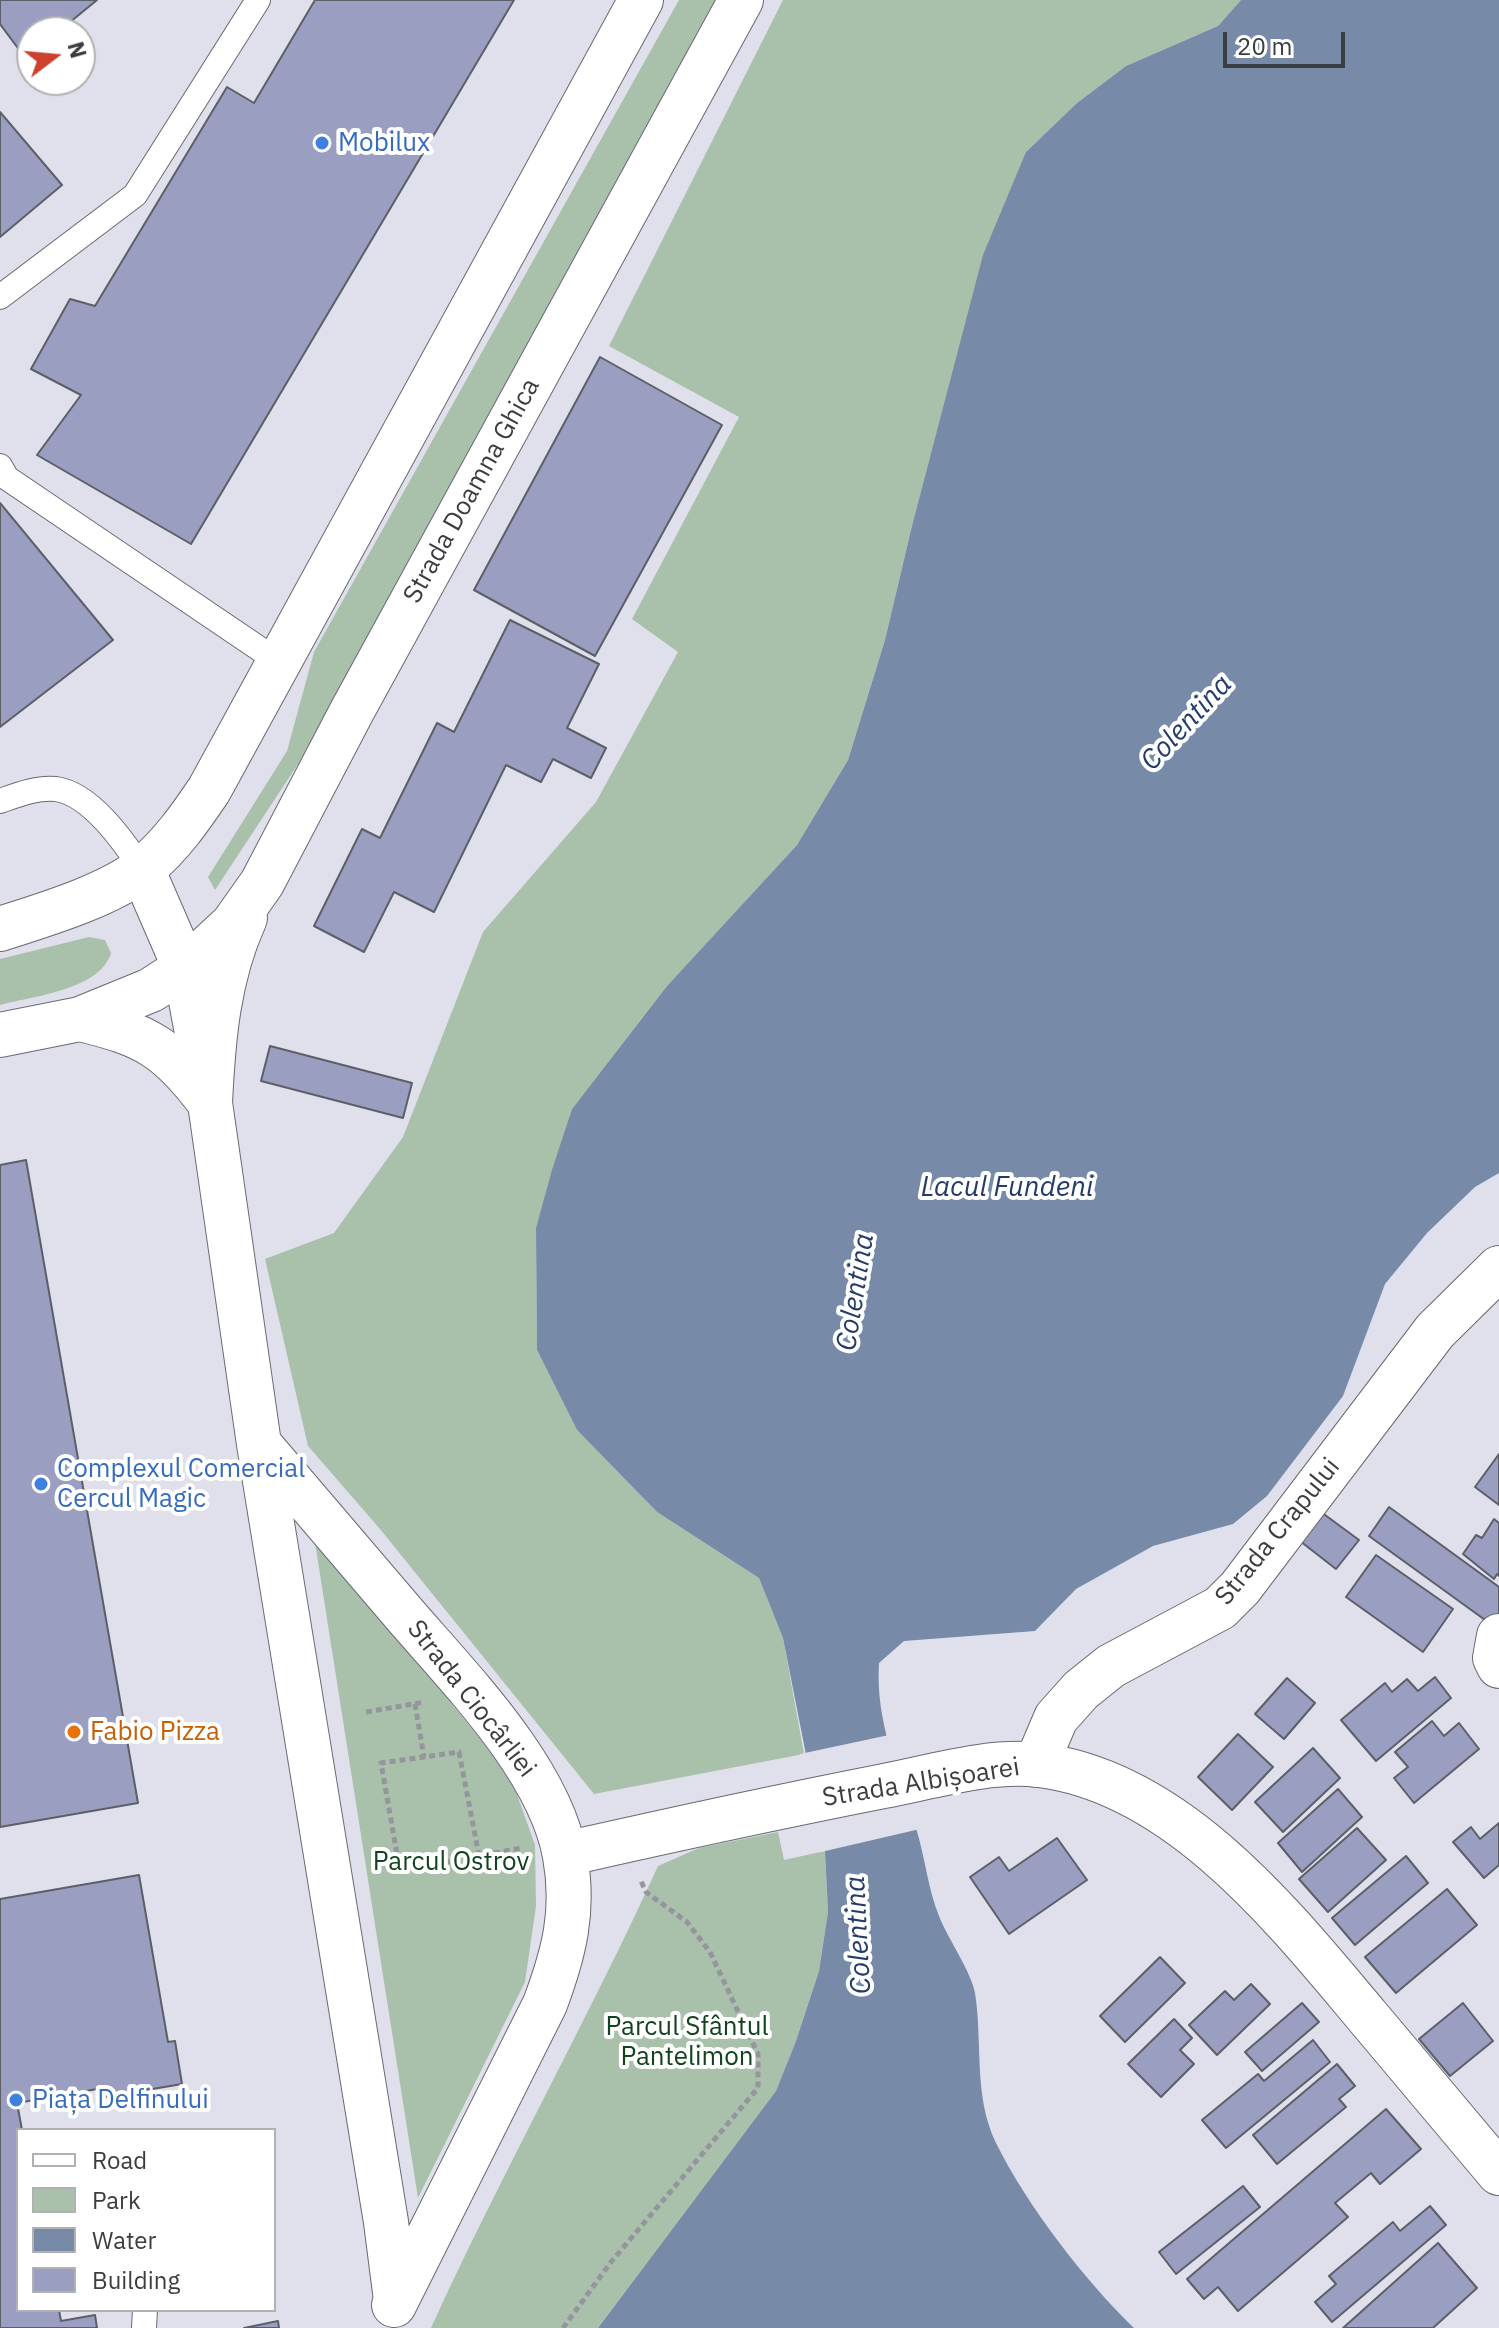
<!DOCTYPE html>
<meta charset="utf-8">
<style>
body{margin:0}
#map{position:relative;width:1499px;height:2328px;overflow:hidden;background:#dfe0eb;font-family:"IBM Plex Sans",sans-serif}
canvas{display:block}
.legend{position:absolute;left:16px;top:2128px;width:260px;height:184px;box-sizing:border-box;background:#fff;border:2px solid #b1b1b3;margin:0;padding:10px 14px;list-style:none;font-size:24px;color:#3c3d41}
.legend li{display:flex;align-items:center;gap:16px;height:40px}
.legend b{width:40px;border:2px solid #b1b1b3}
.north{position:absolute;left:16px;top:16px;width:80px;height:80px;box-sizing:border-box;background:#fff;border:2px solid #b1b1b3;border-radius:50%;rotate:74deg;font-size:22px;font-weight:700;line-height:32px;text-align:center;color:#3c3d41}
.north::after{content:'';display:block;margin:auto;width:28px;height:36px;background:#cd412d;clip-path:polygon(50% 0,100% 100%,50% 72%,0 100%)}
.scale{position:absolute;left:1223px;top:32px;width:122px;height:36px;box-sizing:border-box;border:4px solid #3c3d41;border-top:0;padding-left:10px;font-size:24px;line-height:28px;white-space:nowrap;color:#3c3d41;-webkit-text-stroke:6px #fff;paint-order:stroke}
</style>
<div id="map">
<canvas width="1499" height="2328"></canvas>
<ul class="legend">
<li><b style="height:10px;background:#fff"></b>Road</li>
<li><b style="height:22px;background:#a9c0ab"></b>Park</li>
<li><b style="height:22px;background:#778aa8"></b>Water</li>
<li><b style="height:22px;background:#9a9fc2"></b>Building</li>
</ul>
<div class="north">N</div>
<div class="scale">20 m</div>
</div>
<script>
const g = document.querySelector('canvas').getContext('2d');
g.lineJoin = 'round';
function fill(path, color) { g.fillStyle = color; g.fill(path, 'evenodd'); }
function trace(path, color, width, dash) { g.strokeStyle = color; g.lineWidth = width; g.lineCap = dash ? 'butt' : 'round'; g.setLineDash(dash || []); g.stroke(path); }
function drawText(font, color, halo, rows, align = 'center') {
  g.font = font + ' "IBM Plex Sans",sans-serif'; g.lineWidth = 8; g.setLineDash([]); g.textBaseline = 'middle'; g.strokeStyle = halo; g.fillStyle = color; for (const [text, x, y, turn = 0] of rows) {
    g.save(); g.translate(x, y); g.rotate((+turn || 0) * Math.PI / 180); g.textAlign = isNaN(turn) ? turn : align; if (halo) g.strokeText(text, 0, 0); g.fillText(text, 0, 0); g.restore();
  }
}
fill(new Path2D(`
 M679,0H716L300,761L215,890L208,877L287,751L314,652Z
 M783,0H1241L1218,26L1126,66L1077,103L1026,152L942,420L911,530L885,640L848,760L797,845L667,986L572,1109L536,1228L537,1350L577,1430L657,1512L759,1578L783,1638L804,1754L594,1794L380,1529L308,1446L265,1259L334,1233L403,1137L483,932L596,802L678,652L632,619L739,417L609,346Z
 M89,937L105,940L111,953C100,990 33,996 0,1005V959Z
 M314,1536L510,1775L535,1845L536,1906L525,1982L418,2198Z
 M778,1832L784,1860L825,1851L828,1912L819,1971L796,2041L776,2091L598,2328H431C502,2172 587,2022 658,1866L699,1848Z`), '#a9c0ab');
fill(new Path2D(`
 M1241,0H1499V1173L1475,1187L1427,1233L1385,1284L1343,1396L1267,1496L1233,1524L1153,1546L1076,1589L1035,1631L904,1641L879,1663C875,1722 899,1773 916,1828C925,1857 928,1889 939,1916C948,1939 971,1971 975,1993C983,2044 973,2095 996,2143C1026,2204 1085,2281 1134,2328H598L776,2091L796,2041L819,1971L828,1912L825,1851L783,1638L759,1578L657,1512L577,1430L537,1350L536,1228L552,1170L572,1109L667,986L797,845L848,760L885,640L911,530L983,255L1026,152L1077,103L1126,66L1218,26Z`), '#778aa8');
fill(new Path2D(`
 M889,1735L920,1829L821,1852L800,1754Z`), '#dfe0eb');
const building = new Path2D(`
 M0,0H97L58,32H32V54L26,59L0,24Z
 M315,0H514L191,544L37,455L81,395L31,369L70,299L95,306L227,87L254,103Z
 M0,112L62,185L0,237Z
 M600,357L722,425L595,656L474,590Z
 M0,503L113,640L0,727Z
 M510,620L599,664L567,728L606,748L591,778L553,759L541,782L506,765L434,912L394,892L364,952L314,926L362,829L380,838L437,723L454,732Z
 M270,1046L412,1083L403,1118L261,1081Z
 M26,1160L138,1803L0,1827V1165Z
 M1499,1454V1505L1475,1487Z
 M1389,1507L1499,1587V1615L1492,1625L1369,1536Z
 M1321,1512L1359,1540L1336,1569L1300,1541Z
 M1494,1519L1499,1523V1576L1497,1574L1494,1579L1463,1554L1476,1535L1482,1538Z
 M1376,1555L1453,1609L1423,1652L1346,1597Z
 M1435,1677L1451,1698L1376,1761L1341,1720L1385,1683L1392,1692L1407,1679L1418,1691Z
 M1287,1678L1315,1703L1284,1739L1255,1714Z
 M1432,1721L1444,1736L1459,1723L1479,1749L1414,1803L1394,1778L1408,1767L1395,1752Z
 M1238,1734L1273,1767L1232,1810L1198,1777Z
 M1313,1748L1340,1778L1283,1832L1255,1802Z
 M1338,1789L1362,1817L1302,1872L1278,1843Z
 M1499,1823V1865L1484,1878L1453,1842L1471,1827L1480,1839Z
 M1357,1828L1386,1860L1328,1912L1299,1879Z
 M1057,1838L1087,1880L1009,1934L970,1877L999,1857L1009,1871Z
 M1406,1856L1428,1883L1355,1945L1332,1918Z
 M139,1875L168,2042L175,2041L182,2084L105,2097L103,2088L17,2103L22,2130H18V2310H59L61,2321L95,2315L97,2328H0V1899Z
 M1447,1889L1477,1925L1396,1993L1365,1957Z
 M1160,1957L1185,1983L1125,2042L1100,2016Z
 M1251,1984L1270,2004L1217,2055L1189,2025L1225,1991L1234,2000Z
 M1302,2003L1319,2022L1262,2071L1245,2052Z
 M1463,2003L1493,2041L1450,2076L1419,2039Z
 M1174,2019L1192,2038L1180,2050L1194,2064L1161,2097L1128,2064Z
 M1313,2040L1330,2062L1226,2148L1202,2120L1258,2074L1264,2081Z
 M1337,2064L1355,2086L1339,2099L1346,2107L1277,2164L1253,2135Z
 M1386,2109L1421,2149L1380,2184L1371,2173L1335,2203L1348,2217L1238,2311L1218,2287L1204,2299L1187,2279Z
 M1243,2186L1260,2207L1176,2274L1159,2252Z
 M1430,2206L1446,2225L1332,2322L1315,2302L1336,2284L1329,2276L1393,2222L1400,2231Z
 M1438,2243L1477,2288L1433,2328H1343Z
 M278,2321L279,2328H244Z`);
fill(building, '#9a9fc2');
trace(building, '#5d5f67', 2);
const service = new Path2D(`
 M0,297L135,195L258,0
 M0,466L7,478L279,662
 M0,801C17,795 37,787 56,789C91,794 124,842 142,869
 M144,2328L145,2310`);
const minor = new Path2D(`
 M142,869L185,968L210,1103L259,1444L386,2222L396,2300
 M259,1444C308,1501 357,1558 405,1615C461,1680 550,1770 565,1856C575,1911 564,1953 545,2004L394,2305
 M1499,1636L1495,1658L1499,1666
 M1036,1765L1056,1718L1081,1690L1111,1666L1220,1608L1240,1588L1435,1331L1499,1268
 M565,1854C671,1830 777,1807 884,1786C931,1777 990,1759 1039,1765C1177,1782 1283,1916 1367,2016C1411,2068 1455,2120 1499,2173`);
const secondary = new Path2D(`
 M0,929C44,915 111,895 146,866C172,844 190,818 209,790L641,0
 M80,1019C147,1035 169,1048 210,1103
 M0,1035L80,1019L151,990L185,968L205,950L233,924L262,883L352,711L741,0
 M210,1103C213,1040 218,977 245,918`);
trace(service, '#686972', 26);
trace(minor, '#686972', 46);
trace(secondary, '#686972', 46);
trace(new Path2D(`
 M415,1704L424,1757
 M366,1712L425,1702
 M479,1856L459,1752L381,1763L400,1871L521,1848
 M563,2328L611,2262L758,2088V2054L710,1952L687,1922L646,1892L640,1879`), '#94959d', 5, [6, 4]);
trace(service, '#fff', 24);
trace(minor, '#fff', 44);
trace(secondary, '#fff', 44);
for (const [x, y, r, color] of [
 [322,143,8,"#3f7fe0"],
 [41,1484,8,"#3f7fe0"],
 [74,1732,8,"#e8710a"],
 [16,2100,8,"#3f7fe0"]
]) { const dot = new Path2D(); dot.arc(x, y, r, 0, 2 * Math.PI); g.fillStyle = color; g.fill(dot); trace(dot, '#fff', 3); }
drawText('26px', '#366cbe', '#fff', [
 ["Mobilux",338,143],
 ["Complexul Comercial",57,1469],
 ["Cercul Magic",57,1499],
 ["Piața Delfinului",32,2100]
], 'left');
drawText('26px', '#3c3d41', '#fff', [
 ["Strada Doamna Ghica",472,491,-61],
 ["Strada Crapului",1278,1532,-51],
 ["Strada Ciocârliei",471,1699,52],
 ["Strada Albișoarei",921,1783,-9]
]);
drawText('26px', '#c56008', '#fff', [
 ["Fabio Pizza",90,1732]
], 'left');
drawText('26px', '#12431f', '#fff', [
 ["Parcul Ostrov",451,1862],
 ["Parcul Sfântul",687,2027],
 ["Pantelimon",687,2057]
]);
drawText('italic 28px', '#243c67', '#fff', [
 ["Colentina",1187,723,-47],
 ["Lacul Fundeni",1007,1188],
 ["Colentina",856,1292,-81],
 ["Colentina",859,1935,-93]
]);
</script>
